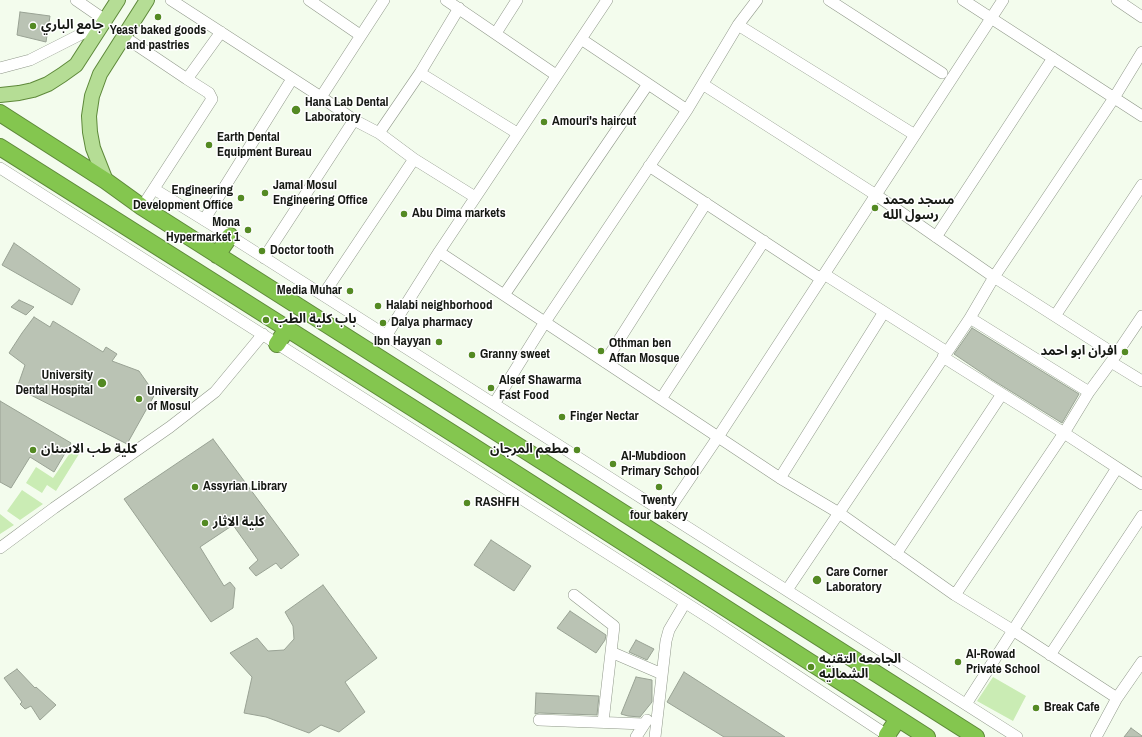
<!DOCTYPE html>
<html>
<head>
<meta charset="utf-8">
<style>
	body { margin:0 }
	canvas { display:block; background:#f3fced }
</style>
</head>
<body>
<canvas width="1142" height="737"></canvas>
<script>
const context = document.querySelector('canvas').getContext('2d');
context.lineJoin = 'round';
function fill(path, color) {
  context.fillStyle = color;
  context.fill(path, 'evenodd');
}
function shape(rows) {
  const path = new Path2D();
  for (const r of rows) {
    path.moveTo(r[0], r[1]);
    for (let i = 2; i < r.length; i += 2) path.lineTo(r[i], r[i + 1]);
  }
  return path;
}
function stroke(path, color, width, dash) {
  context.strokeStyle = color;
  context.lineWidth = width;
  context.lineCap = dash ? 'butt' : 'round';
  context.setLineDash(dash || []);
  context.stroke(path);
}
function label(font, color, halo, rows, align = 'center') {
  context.font = font + ' "Archivo Narrow","Noto Sans Arabic",sans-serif';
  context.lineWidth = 3;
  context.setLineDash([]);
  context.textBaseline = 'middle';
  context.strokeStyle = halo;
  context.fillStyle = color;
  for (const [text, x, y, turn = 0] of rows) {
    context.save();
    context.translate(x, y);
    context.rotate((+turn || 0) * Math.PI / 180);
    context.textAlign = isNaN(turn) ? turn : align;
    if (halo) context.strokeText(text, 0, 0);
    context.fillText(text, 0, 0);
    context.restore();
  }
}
const green = shape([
	[72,450,79,454,56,491,47,485,42,493,26,483,36,467,53,478],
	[22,490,43,504,20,520,7,511],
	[0,514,14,525,0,534],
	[993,677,1026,696,1013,721,977,701]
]);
const building = shape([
	[20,12,50,16,46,42,17,35,20,12],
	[14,243,80,289,72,305,2,265,14,243],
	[19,300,34,307,26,315,11,307,19,300],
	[34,317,50,327,53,321,103,352,106,347,117,354,112,361,139,371,155,394,127,444,17,388,25,365,9,353,22,333,34,317],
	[972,328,1079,394,1062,423,991,379,954,354,972,328],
	[0,401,71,443,54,472,30,457,11,488,0,482,0,401],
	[213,439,299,555,281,569,276,563,256,576,249,568,258,560,233,525,200,547,224,586,230,582,235,588,233,608,211,622,124,499,213,439],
	[491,540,531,566,514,591,474,565,491,540],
	[323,585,377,658,345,682,365,712,339,732,321,725,309,733,266,717,244,713,252,677,230,653,257,638,268,651,284,650,294,639,293,626,285,612,323,585],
	[570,611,606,635,605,640,596,653,557,628,570,611],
	[636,640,654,649,647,660,629,652,636,640],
	[17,669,35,688,36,687,56,705,40,720,31,706,25,709,20,704,22,702,4,678,17,669],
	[684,672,785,737,724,737,667,702,684,672],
	[636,677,652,680,652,702,640,717,628,716,621,714,636,677],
	[536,693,599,696,597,715,539,713,535,714,536,693],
	[1131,728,1142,736,1142,737,1124,737,1131,728]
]);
const minor = shape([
	[76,0,105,20],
	[171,0,321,97,354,120,379,133,414,159,475,197],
	[309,0,360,35],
	[446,0,556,75],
	[829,0,942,73],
	[963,0,1142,116],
	[1117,0,1142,17],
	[738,25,915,135],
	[496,33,517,0],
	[123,36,187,79],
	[581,39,687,110],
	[0,68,30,60,103,23],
	[420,73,517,133],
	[704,85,876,195,994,277,1116,355],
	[321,97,384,0],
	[379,133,420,73,459,8],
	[649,166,821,279],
	[0,168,711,619,890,737],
	[154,189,230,236,1017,737],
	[142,207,212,99,209,93,187,79,221,32],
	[204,220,292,79],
	[936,237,1053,58],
	[439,252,780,478,839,513,955,595,1014,631,1117,698],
	[264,258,354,120],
	[824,274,947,352],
	[323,295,414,159],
	[504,295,648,84],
	[1055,316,1142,185],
	[970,318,1089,392],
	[386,336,439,252,607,0],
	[943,357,1064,433,1142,484],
	[605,362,706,203],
	[1111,362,1142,381],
	[661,399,764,241],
	[494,404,545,322,687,110,738,25,757,0],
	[780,478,884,312],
	[666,514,718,437,1003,0],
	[0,548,54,508,170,427,215,392,263,334],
	[896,554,1002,394],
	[787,590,970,318,994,277,1114,98,1142,52],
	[574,595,614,626,603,722],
	[955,595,1064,433,1089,392,1111,362,1142,316],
	[611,652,662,674],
	[1050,655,1142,516],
	[966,704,1117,468],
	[539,720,644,724],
	[636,737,647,720],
	[655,737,666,641,669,630,685,603],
	[1096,737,1117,698,1142,662]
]);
const major = shape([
	[0,95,19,93,33,90,48,84,62,75,76,65,118,0],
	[106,181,93,148,90,132,89,116,92,96,100,74,147,0]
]);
const highway = shape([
	[0,113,106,181,142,207,976,737],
	[0,147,468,443,927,737],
	[217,255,230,236],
	[277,344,287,329],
	[887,735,898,719]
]);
const markers = [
	[158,17,4,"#548a23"],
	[33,26,4,"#548a23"],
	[296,110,5,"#548a23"],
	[544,122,4,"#548a23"],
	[209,145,4,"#548a23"],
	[265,193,4,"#548a23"],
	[241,198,4,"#548a23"],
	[875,208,4,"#548a23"],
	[404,214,4,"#548a23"],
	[248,230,4,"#548a23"],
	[262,251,4,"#548a23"],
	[350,291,4,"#548a23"],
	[378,306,4,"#548a23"],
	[266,320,4,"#548a23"],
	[383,323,4,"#548a23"],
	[439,342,4,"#548a23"],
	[601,351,4,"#548a23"],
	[1125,352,4,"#548a23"],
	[472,355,4,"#548a23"],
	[102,383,5,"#548a23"],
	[491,388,4,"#548a23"],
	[139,399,4,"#548a23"],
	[562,417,4,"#548a23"],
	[33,450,4,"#548a23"],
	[577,450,4,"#548a23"],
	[613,464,4,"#548a23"],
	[195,487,4,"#548a23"],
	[659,487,4,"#548a23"],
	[467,503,4,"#548a23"],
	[205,523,4,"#548a23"],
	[817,580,5,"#548a23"],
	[958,662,4,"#548a23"],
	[811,667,4,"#548a23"],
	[1036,708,4,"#548a23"]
];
const poiNames = [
	["جامع الباري",41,26],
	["Yeast baked goods",158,31,"center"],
	["and pastries",158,46,"center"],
	["Hana Lab Dental",305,103],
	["Laboratory",305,118],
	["Amouri's haircut",552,122],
	["Earth Dental",217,138],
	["Equipment Bureau",217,153],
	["Jamal Mosul",273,186],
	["Engineering Office",273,201],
	["Engineering",233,191,"right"],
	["Development Office",233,206,"right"],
	["مسجد محمد",883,201],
	["رسول الله",883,216],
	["Abu Dima markets",412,214],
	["Mona",240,223,"right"],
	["Hypermarket 1",240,238,"right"],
	["Doctor tooth",270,251],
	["Media Muhar",342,291,"right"],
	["Halabi neighborhood",386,306],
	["باب كلية الطب",274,320],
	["Dalya pharmacy",391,323],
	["Ibn Hayyan",431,342,"right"],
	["Othman ben",609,344],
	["Affan Mosque",609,359],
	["افران ابو احمد",1117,352,"right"],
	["Granny sweet",480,355],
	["University",93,376,"right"],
	["Dental Hospital",93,391,"right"],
	["Alsef Shawarma",499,381],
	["Fast Food",499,396],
	["University",147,392],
	["of Mosul",147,407],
	["Finger Nectar",570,417],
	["كلية طب الاسنان",41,450],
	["مطعم المرجان",569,450,"right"],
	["Al-Mubdioon",621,457],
	["Primary School",621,472],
	["Assyrian Library",203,487],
	["Twenty",659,501,"center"],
	["four bakery",659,516,"center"],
	["RASHFH",475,503],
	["كلية الاثار",213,523],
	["Care Corner",826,573],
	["Laboratory",826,588],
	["Al-Rowad",966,655],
	["Private School",966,670],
	["الجامعه التقنيه",819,660],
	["الشماليه",819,675],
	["Break Cafe",1044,708]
];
fill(green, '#caecb4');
fill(building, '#bac3b4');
stroke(building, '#99a294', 1);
stroke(minor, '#90988a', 12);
stroke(major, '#5e893a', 16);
stroke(highway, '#5e893a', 18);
stroke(minor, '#fff', 11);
stroke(major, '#b5dd95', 14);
stroke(highway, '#84c64f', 16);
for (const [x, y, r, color] of markers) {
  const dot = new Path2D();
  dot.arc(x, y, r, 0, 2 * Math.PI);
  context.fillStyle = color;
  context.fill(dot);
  stroke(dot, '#fff', 1.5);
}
label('bold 13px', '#161914', '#fff', poiNames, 'left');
</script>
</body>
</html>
